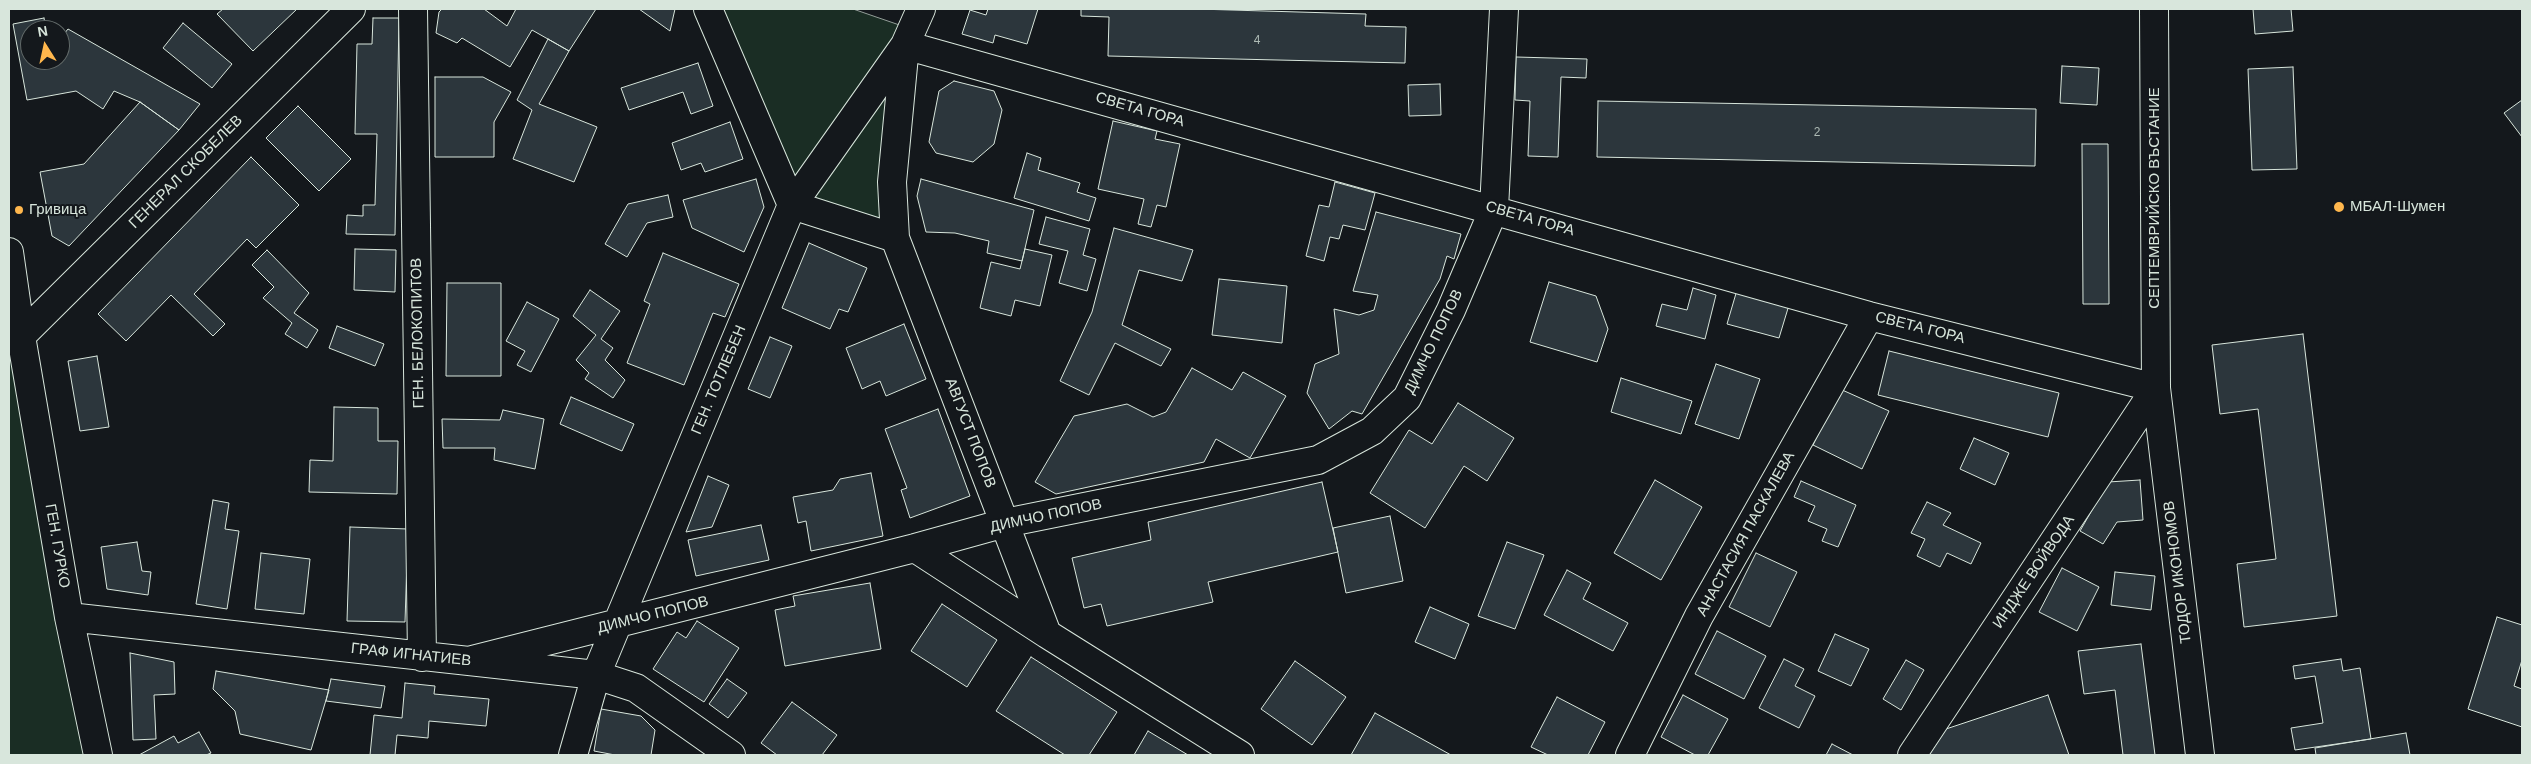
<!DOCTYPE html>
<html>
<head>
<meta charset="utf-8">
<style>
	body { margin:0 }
	#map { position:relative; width:2531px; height:764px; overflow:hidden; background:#14181c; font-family:Helvetica,sans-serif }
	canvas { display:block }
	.frame { position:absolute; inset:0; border:10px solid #d8e6dc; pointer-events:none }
	.north { position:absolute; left:20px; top:20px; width:50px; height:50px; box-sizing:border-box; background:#14181c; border:1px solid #626a69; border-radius:50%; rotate:350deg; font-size:14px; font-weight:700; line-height:20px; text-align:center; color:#d8e6dc }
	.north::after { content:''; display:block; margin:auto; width:18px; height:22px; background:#ffb74d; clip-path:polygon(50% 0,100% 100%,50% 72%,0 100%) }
</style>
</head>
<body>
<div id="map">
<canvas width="2531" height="764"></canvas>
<div class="frame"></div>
<div class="north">N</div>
</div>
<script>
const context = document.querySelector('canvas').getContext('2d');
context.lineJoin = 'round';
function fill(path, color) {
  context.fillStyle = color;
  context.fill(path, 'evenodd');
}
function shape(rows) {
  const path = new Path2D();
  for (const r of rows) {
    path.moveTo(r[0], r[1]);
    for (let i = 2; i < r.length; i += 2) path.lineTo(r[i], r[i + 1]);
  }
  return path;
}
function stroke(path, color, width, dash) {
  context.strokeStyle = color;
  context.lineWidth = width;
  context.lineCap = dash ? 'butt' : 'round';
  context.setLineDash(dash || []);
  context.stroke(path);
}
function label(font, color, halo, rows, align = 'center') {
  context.font = font + ' Helvetica,sans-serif';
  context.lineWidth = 4;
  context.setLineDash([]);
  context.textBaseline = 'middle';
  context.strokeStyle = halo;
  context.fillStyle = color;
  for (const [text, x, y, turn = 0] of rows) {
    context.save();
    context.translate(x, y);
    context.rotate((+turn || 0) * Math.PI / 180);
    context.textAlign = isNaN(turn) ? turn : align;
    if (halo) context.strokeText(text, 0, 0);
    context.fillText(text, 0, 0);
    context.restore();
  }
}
const green = shape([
	[708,9,853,9,911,29,895,238,792,205,708,9],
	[9,264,98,755,9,755,9,264]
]);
const building = shape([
	[223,9,297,9,253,51,217,14,223,9],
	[442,9,484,9,507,26,516,9,596,9,569,51,532,30,510,67,462,38,457,43,436,33,439,12,442,9],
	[639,9,675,9,670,31,639,9],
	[988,9,1038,9,1027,44,995,35,993,43,962,34,970,10,986,15,988,9],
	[1081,9,1197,9,1366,14,1365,26,1406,27,1405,63,1108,56,1109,17,1081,16,1081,9],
	[2253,9,2291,9,2293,31,2255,34,2253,9],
	[44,18,46,30,30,30,30,60,60,60,60,39,68,29,200,104,179,130,140,102,114,91,103,109,76,91,27,100,13,24,44,18],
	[373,18,399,18,395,235,346,234,347,215,363,216,363,205,375,205,377,134,355,134,357,44,372,44,373,18],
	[183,23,232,64,212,88,163,48,183,23],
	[548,39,569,51,539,104,597,127,574,182,513,159,532,110,517,100,548,39],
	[1516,57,1587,59,1586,78,1561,77,1558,157,1528,156,1530,101,1515,100,1516,57],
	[698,63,713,106,691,114,683,92,629,110,621,88,698,63],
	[2062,66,2099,68,2097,105,2060,103,2062,66],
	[2293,67,2297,169,2252,170,2248,69,2293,67],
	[435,77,483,77,511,92,494,122,494,157,435,157,435,77],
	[954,81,994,91,1002,110,994,144,973,162,936,153,929,142,939,91,954,81],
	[1440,84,1441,115,1409,116,1408,85,1440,84],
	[2522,100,2522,137,2504,113,2522,100],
	[1598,101,2036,109,2035,166,1597,157,1598,101],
	[140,102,179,130,69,246,52,236,40,172,84,164,140,102],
	[298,106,351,159,319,191,266,138,298,106],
	[1113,121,1157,131,1155,139,1180,144,1166,207,1157,205,1151,227,1138,224,1144,199,1098,189,1113,121],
	[730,122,743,159,705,172,701,163,681,170,672,143,730,122],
	[2082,144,2108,144,2109,304,2083,304,2082,144],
	[1027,153,1041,158,1038,170,1080,183,1077,192,1096,198,1089,221,1014,198,1027,153],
	[251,157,299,205,256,248,247,239,194,294,225,324,213,336,171,295,126,341,98,314,251,157],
	[756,179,764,207,744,252,692,228,683,200,756,179],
	[921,179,1034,210,1022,261,987,253,989,241,955,233,926,232,917,196,921,179],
	[1335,182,1375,193,1365,230,1343,225,1339,239,1330,237,1324,261,1306,256,1319,205,1329,207,1335,182],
	[668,195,673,217,647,223,627,257,605,244,628,204,668,195],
	[1376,212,1461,234,1454,259,1447,256,1440,279,1362,414,1352,411,1329,429,1307,393,1315,364,1339,354,1334,309,1359,315,1374,310,1378,295,1353,291,1376,212],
	[1046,217,1090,229,1083,255,1096,259,1087,291,1059,283,1068,251,1039,244,1046,217],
	[1114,228,1193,250,1182,281,1139,270,1122,325,1171,349,1161,366,1115,343,1089,395,1060,381,1092,312,1114,228],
	[809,243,867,268,848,312,839,309,830,329,782,308,809,243],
	[355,249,396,250,395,292,354,290,355,249],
	[1025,249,1052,255,1040,306,1015,300,1011,316,980,308,991,262,1020,269,1025,249],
	[267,250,309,293,294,313,318,330,307,348,285,334,292,323,263,298,274,287,252,265,267,250],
	[663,253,739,284,725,317,713,313,684,385,627,363,650,304,644,301,663,253],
	[1219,279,1287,286,1282,343,1212,335,1219,279],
	[1549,282,1596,296,1608,329,1597,362,1530,342,1549,282],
	[447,283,501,283,501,376,446,376,447,283],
	[1693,288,1716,295,1705,339,1656,326,1662,304,1687,310,1693,288],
	[590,290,620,311,601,339,613,348,605,360,625,380,613,398,585,379,589,373,576,360,596,335,573,316,590,290],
	[1737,290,1789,305,1779,338,1727,324,1737,290],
	[527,302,559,319,531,372,517,365,525,351,506,341,527,302],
	[904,324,926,379,886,396,880,381,862,389,846,348,904,324],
	[337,326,384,344,375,366,329,348,337,326],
	[2303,334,2337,616,2244,627,2237,564,2276,559,2258,409,2220,414,2212,345,2303,334],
	[770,337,792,346,770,398,748,389,770,337],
	[1889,351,2059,393,2048,437,1878,395,1889,351],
	[97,356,109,427,80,431,68,361,97,356],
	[1716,364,1760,379,1739,439,1695,424,1716,364],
	[1192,368,1232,390,1243,372,1286,396,1250,458,1216,439,1204,462,1056,494,1035,482,1074,416,1127,404,1153,417,1166,412,1192,368],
	[1621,378,1692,401,1681,434,1611,412,1621,378],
	[1840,389,1889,411,1862,469,1813,445,1840,389],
	[571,397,634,424,622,451,560,424,571,397],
	[1458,403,1514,438,1487,481,1464,466,1425,528,1370,493,1409,430,1432,444,1458,403],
	[334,407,378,408,378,441,398,441,397,494,309,492,310,460,333,461,334,407],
	[938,409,970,496,910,518,901,490,907,488,885,429,938,409],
	[503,410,544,419,535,469,494,460,495,448,443,448,442,419,500,420,503,410],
	[1974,438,2009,453,1995,485,1960,469,1974,438],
	[871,473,883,536,811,551,806,521,798,523,793,497,833,490,840,479,871,473],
	[708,476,729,485,712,527,686,532,708,476],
	[1655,480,1702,507,1661,580,1614,553,1655,480],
	[2140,480,2143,520,2117,522,2103,544,2080,531,2108,482,2140,480],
	[1801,481,1856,505,1838,547,1822,541,1827,529,1808,521,1815,506,1794,497,1801,481],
	[1322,482,1338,552,1208,582,1213,602,1107,626,1101,604,1084,608,1072,558,1151,540,1148,522,1322,482],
	[213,500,229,503,225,529,239,531,227,609,196,604,213,500],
	[1927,502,1951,513,1943,525,1981,543,1971,564,1947,553,1940,567,1917,556,1925,539,1911,533,1927,502],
	[1390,516,1403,581,1346,593,1333,528,1390,516],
	[761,525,769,560,696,576,688,540,761,525],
	[350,527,408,529,405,622,347,621,350,527],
	[137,542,142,571,151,572,148,595,107,589,101,547,137,542],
	[1507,542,1544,555,1515,629,1478,616,1507,542],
	[261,553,310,559,304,614,255,609,261,553],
	[1756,553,1797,572,1770,627,1729,607,1756,553],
	[2062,568,2099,587,2077,631,2039,612,2062,568],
	[1567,570,1591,583,1583,599,1628,623,1613,651,1544,615,1567,570],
	[2115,572,2155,576,2151,610,2111,605,2115,572],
	[870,583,881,649,785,666,775,610,795,606,793,596,870,583],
	[942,604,997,640,967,687,911,651,942,604],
	[1430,607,1469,624,1455,659,1415,642,1430,607],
	[2497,617,2522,625,2522,660,2514,686,2522,689,2522,727,2468,709,2497,617],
	[697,621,739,648,704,702,653,669,677,632,686,638,697,621],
	[1717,631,1766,656,1744,699,1695,674,1717,631],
	[1835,634,1869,649,1851,686,1818,671,1835,634],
	[2141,644,2155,755,2123,755,2115,690,2084,694,2078,651,2141,644],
	[130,653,174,662,175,694,154,695,156,739,133,740,130,653],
	[1031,657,1117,712,1089,755,1065,755,996,711,1031,657],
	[1784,659,1804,669,1795,686,1815,696,1799,728,1759,708,1784,659],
	[2341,659,2343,671,2360,668,2371,739,2295,750,2291,728,2323,723,2315,676,2295,679,2293,666,2341,659],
	[1906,660,1924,670,1901,710,1883,699,1906,660],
	[1295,661,1346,697,1312,745,1261,709,1295,661],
	[216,671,329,690,311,750,240,734,235,711,213,689,216,671],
	[331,679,385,686,381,708,326,701,331,679],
	[727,679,747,693,728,718,709,704,727,679],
	[405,683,435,686,434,694,489,699,486,726,429,721,428,738,397,735,395,755,370,755,374,715,402,718,405,683],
	[1683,695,1728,719,1708,755,1695,755,1661,737,1683,695],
	[2048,695,2069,755,1929,755,1946,729,2048,695],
	[1557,697,1605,722,1588,755,1548,755,1531,747,1557,697],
	[792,702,837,735,822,755,777,755,761,743,792,702],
	[601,709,641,716,655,730,651,755,615,755,594,751,601,709],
	[1375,713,1451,755,1351,755,1375,713],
	[1148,731,1188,755,1134,755,1148,731],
	[199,732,211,753,206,755,139,755,174,736,178,743,199,732],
	[2406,733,2410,755,2316,755,2315,748,2406,733],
	[1832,744,1853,755,1826,755,1832,744]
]);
const minor = shape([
	[413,9,422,657],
	[921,9,905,45,892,182,895,238,1047,634,1240,755],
	[2154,9,2156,388,2200,755],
	[895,238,792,205,905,45,1869,316,2156,388],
	[9,252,21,336,69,617,98,755],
	[21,336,351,9],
	[915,548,1047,634],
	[69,617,596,675,636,688,731,755],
	[468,661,915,548,1005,523,1318,460,1372,431,1407,398,1451,310,1494,209,1504,9],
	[573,755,596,675,792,205,708,9],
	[1630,755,1699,616,1869,316],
	[1912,755,2156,388]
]);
const markers = [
	[2339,207,6,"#ffb74d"],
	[19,210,5,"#ffb74d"]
];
const numberNames = [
	["4",1257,41],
	["2",1817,133]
];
const streetNames = [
	["СВЕТА ГОРА",1140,110,16],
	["ГЕНЕРАЛ СКОБЕЛЕВ",186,172,-45],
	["СЕПТЕМВРИЙСКО ВЪСТАНИЕ",2155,198,-90],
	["СВЕТА ГОРА",1530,219,16],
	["СВЕТА ГОРА",1920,328,14],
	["ГЕН. БЕЛОКОПИТОВ",418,333,-91],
	["ДИМЧО ПОПОВ",1434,342,-64],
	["ГЕН. ТОТЛЕБЕН",719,380,-67],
	["АВГУСТ ПОПОВ",970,433,69],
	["ДИМЧО ПОПОВ",1046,516,-12],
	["АНАСТАСИЯ ПАСКАЛЕВА",1746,534,-61],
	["ГЕН. ГУРКО",57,546,80],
	["ИНДЖЕ ВОЙВОДА",2034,572,-56],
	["ТОДОР ИКОНОМОВ",2178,572,-97],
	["ДИМЧО ПОПОВ",653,615,-14],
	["ГРАФ ИГНАТИЕВ",411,655,6]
];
const poiNames = [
	["МБАЛ-Шумен",2350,207],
	["Гривица",29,210]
];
fill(green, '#1a2d24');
stroke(green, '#939e99', 1);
fill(building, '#2c363c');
stroke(building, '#d8e6dc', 1);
stroke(minor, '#d8e6dc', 30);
stroke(minor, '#14181c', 28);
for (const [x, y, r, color] of markers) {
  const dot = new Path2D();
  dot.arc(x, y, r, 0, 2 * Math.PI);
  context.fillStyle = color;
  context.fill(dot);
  stroke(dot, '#14181c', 2);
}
label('12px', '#adbab4', null, numberNames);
label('15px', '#d8e6dc', '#14181c', streetNames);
label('15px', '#d8e6dc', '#14181c', poiNames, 'left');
</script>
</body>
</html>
